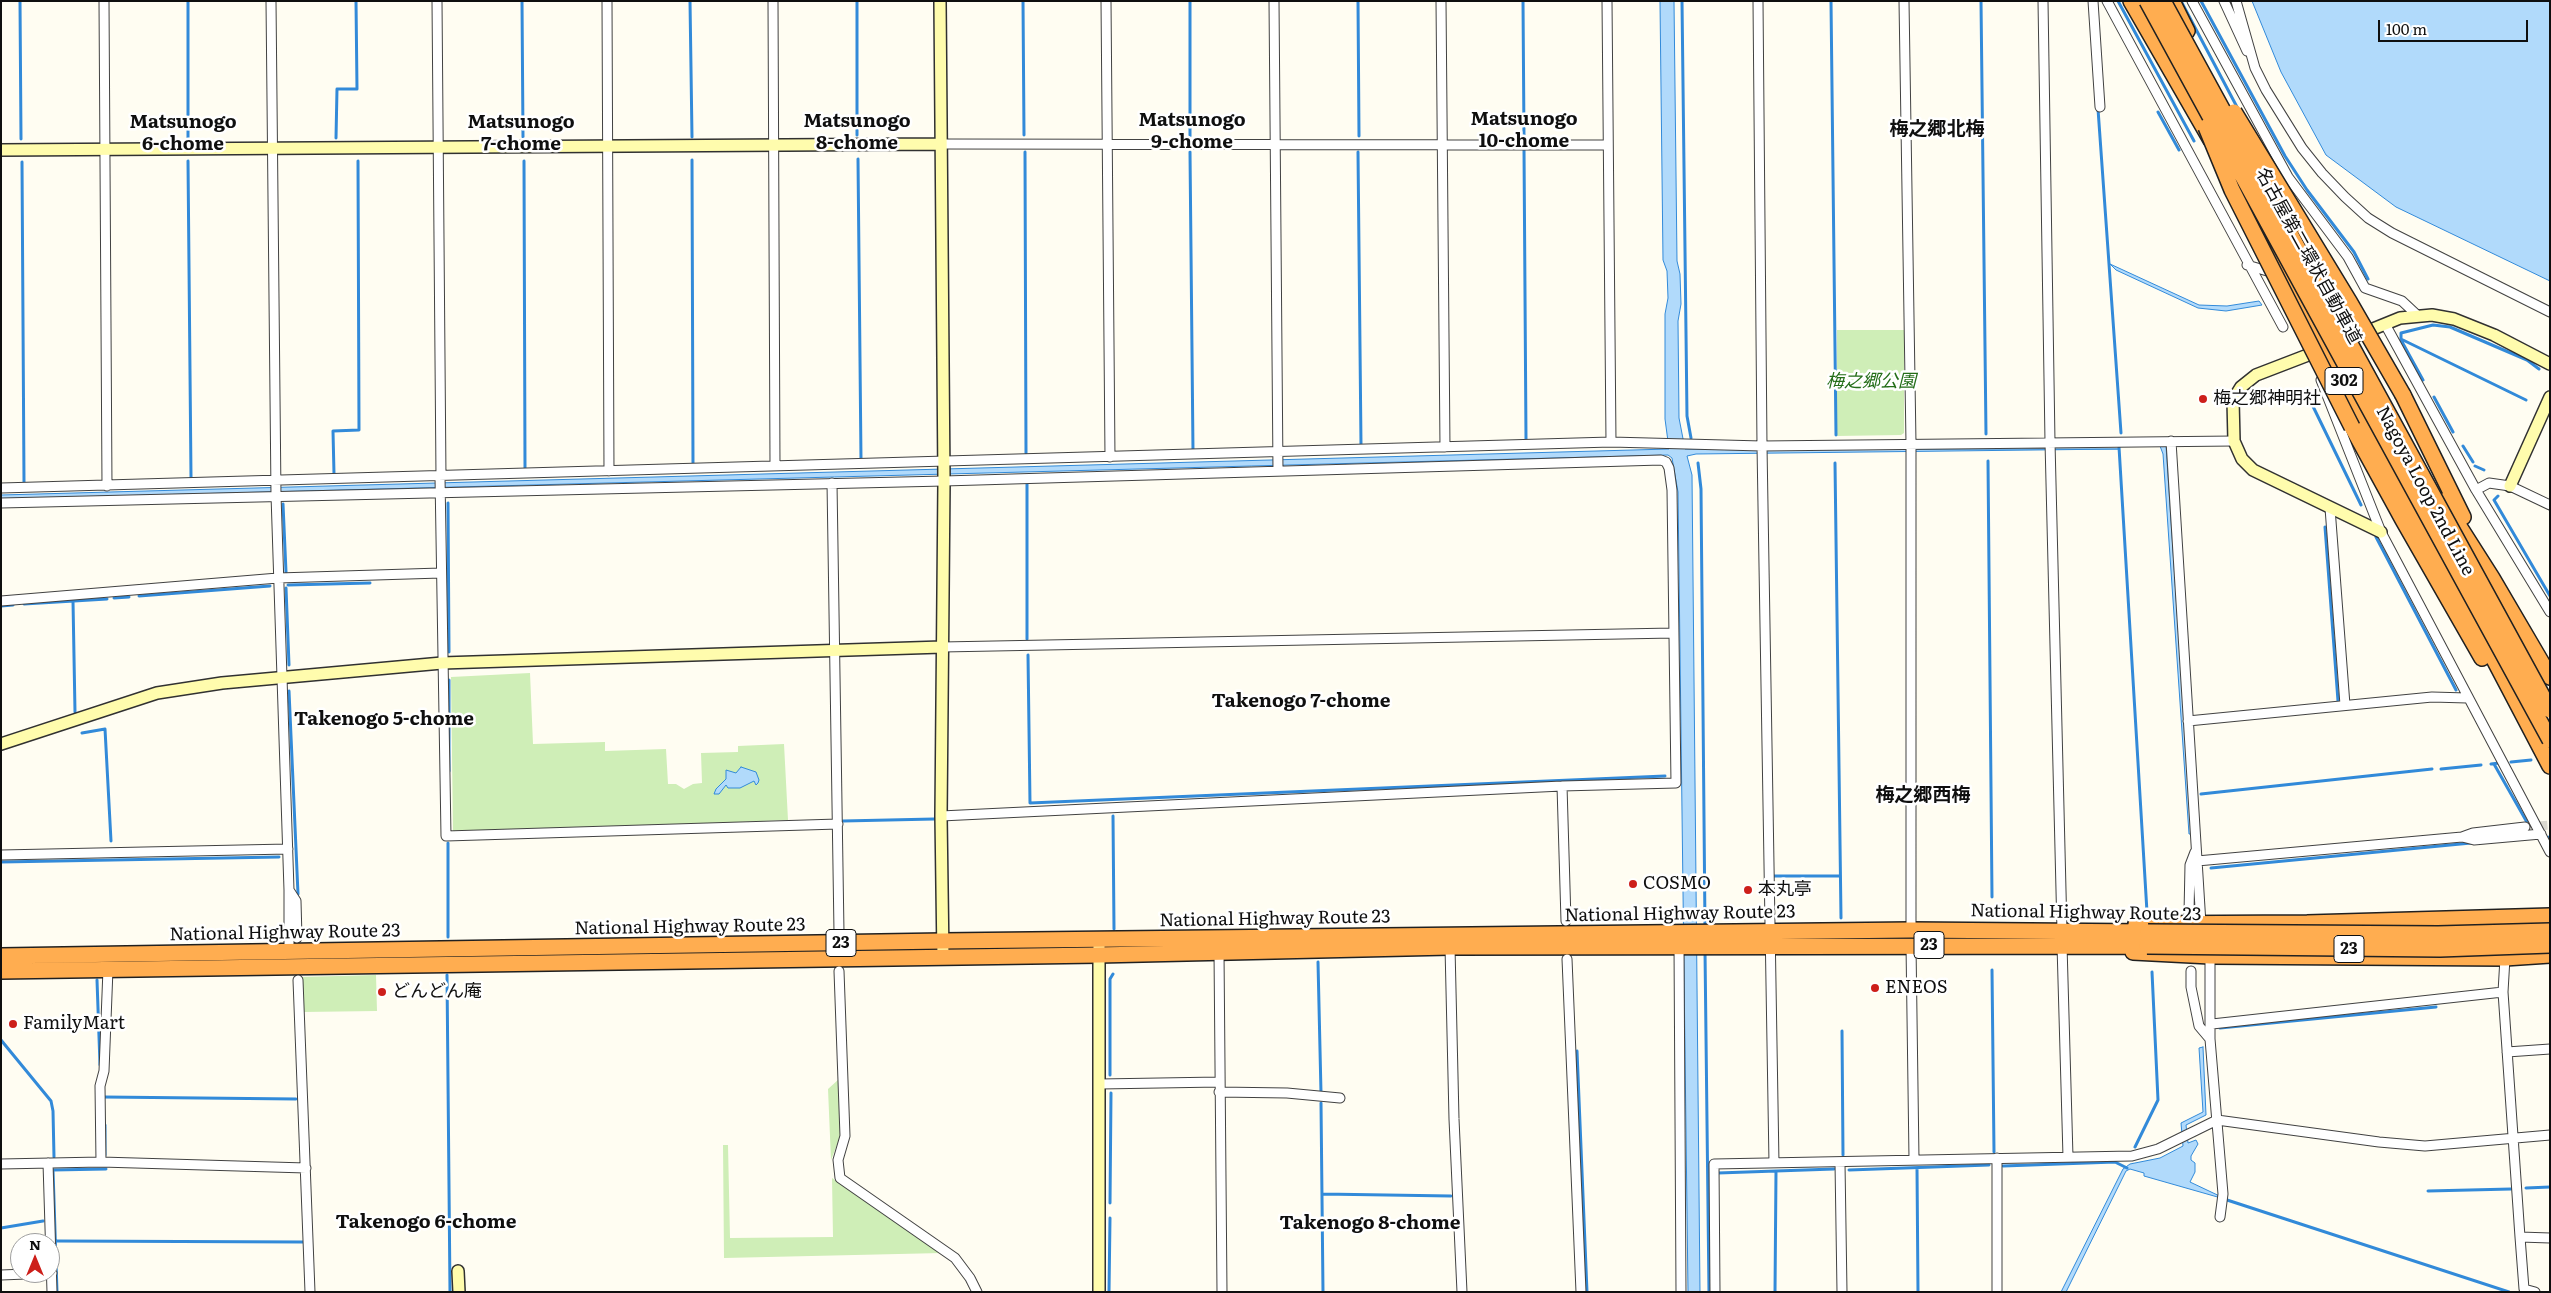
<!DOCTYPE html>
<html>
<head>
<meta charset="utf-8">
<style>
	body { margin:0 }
	#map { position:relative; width:2551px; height:1293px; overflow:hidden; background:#fffdf2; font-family:Literata,serif }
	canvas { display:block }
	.frame { position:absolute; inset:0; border:2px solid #0f0f0f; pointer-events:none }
	.north { position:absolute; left:10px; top:1233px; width:50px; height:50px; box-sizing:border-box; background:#fff; border:1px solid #9f9f9f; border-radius:50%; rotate:0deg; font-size:14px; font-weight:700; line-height:20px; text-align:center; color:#0f0f0f }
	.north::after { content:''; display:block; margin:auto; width:18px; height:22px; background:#cd1f1a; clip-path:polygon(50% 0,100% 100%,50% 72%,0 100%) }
	.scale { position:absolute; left:2378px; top:20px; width:150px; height:22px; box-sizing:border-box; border:2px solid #0f0f0f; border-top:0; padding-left:6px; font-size:15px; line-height:18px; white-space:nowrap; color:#0f0f0f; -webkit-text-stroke:4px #fff; paint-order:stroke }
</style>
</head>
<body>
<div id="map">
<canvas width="2551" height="1293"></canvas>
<div class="frame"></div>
<div class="north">N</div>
<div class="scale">100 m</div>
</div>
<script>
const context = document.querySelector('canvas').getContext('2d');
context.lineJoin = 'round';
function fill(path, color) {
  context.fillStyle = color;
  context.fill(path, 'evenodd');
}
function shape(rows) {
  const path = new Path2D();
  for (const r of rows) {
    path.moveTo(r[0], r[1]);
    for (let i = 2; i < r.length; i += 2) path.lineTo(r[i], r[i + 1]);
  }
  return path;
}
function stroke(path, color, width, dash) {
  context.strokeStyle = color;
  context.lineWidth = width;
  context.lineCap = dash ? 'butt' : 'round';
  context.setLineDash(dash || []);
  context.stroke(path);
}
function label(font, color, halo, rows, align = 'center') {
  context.font = font + ' Literata,"Noto Sans JP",serif';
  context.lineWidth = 5;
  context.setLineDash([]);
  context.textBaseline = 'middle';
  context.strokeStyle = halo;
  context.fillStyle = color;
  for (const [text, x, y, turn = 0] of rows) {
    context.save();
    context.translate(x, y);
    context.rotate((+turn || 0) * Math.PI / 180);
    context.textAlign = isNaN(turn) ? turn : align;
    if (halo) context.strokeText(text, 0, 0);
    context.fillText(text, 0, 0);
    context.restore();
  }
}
const green = shape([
	[1837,330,1904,330,1904,433,1901,435,1837,436],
	[530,673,533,744,605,742,605,751,666,749,668,784,676,784,684,789,693,784,702,783,701,753,738,752,738,746,784,744,788,820,453,833,451,677],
	[376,975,377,1011,303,1012,300,977],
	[839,1079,840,1137,831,1160,828,1089],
	[723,1145,728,1145,730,1238,833,1237,832,1178,942,1253,724,1258]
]);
const water = shape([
	[1660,1,1674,1,1677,261,1680,274,1681,304,1678,321,1679,418,1685,449,2119,449,1696,454,1687,456,1692,475,1700,1292,1688,1292,1678,492,1672,458,1668,455,1,499,1,495,1669,449,1665,419,1665,314,1668,298,1667,271,1663,260,1660,1],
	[2252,1,2550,1,2550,281,2396,207,2326,155,2281,72,2252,1],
	[2110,264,2199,305,2227,306,2259,301,2262,305,2226,311,2198,308,2116,270,2110,264],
	[2160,446,2166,446,2192,834,2189,834,2163,454,2160,446],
	[741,767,756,772,759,780,758,783,756,785,754,781,740,788,728,788,726,785,719,794,714,794,716,789,726,779,726,770,736,773,741,767],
	[2203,1047,2206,1115,2186,1125,2188,1143,2196,1140,2198,1144,2191,1156,2191,1160,2195,1163,2195,1172,2190,1182,2228,1200,2144,1176,2144,1173,2130,1169,2126,1171,2066,1292,2061,1292,2123,1169,2130,1164,2160,1158,2183,1146,2181,1123,2203,1112,2199,1048,2203,1047]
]);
const stream = shape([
	[20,1,21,139],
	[188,1,188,139],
	[522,1,523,137],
	[690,1,692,137],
	[857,1,857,135],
	[1023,1,1024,135],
	[1190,1,1190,136],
	[1358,1,1359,136],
	[1523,1,1524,138],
	[1682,1,1687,416,1691,438],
	[1831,1,1836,435],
	[1981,1,1986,434],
	[2118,1,2194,141],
	[2181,1,2237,107],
	[2201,1,2285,156,2307,190,2354,252,2368,279],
	[2098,109,2121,433],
	[2158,112,2179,150],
	[336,138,337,89,357,89,356,1],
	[1524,149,1526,439],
	[1025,152,1026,453],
	[1190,152,1193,451],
	[1358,152,1361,445],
	[858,159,861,460],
	[692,160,693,464],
	[188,161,191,477],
	[524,161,525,468],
	[22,162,24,482],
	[2400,341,2403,340,2526,400],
	[2423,380,2401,340,2401,333,2433,325,2450,327,2527,360,2539,369],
	[2306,392,2361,505],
	[2434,397,2453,432],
	[2463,446,2473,462],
	[2119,447,2147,912],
	[1988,461,1992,897],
	[1698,463,1701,489,1705,928],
	[1835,463,1841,918],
	[2475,466,2484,470],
	[334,474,333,431,359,430,358,161],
	[1027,484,1027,639],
	[2498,496,2494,500,2550,596],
	[448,503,449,652],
	[283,504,286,572],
	[2325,527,2338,701],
	[2376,537,2456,690],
	[288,585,370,583],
	[286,588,289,665],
	[139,596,270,586],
	[114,598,129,597],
	[73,601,75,712],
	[24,604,107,599],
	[1,606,13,605],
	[1028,655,1030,803,1665,776],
	[449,680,449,771],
	[289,691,298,894],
	[82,733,105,729,111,841],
	[2511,762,2531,760],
	[2491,764,2499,763],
	[2494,764,2528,824],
	[2441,769,2481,765],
	[2201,794,2432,769],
	[1113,816,1114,929],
	[843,821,934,819],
	[2549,837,2550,837],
	[448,843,448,937],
	[1,862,279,857],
	[2211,868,2471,843],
	[1774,876,1840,876],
	[1705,951,1709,1292],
	[1318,962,1321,1093],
	[1992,970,1994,1152],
	[447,975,450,1292],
	[97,980,100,1065],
	[2220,1028,2436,1007],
	[1842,1031,1843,1155],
	[1,1040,51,1101,53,1111,54,1157],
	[1577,1051,1587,1292],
	[1110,1075,1110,979,1113,974],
	[104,1097,296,1099],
	[1321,1103,1323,1292],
	[105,1125,105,1155],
	[2135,1147,2158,1100,2152,972],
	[2003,1166,2115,1162,2127,1168],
	[1917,1168,1918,1292],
	[1849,1170,1989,1165],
	[1718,1173,1834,1169],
	[2526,1188,2550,1187],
	[2428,1191,2511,1189],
	[1322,1194,1451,1196],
	[2224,1199,2509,1292],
	[1110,1203,1111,1093],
	[1,1228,43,1221],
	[57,1241,303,1242],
	[57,1292,53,1170,106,1169],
	[1109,1292,1110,1218],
	[1775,1292,1776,1171]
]);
const streetTunnel = shape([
	[2525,827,2550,825]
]);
const street = shape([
	[104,1,107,486],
	[271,1,276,495,289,890,296,901,297,938],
	[437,1,441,477],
	[607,1,609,471],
	[773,1,775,465],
	[1106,1,1110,457],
	[1274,1,1278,471],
	[1441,1,1445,447],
	[1607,1,1611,442],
	[1758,1,1762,446,1774,1163],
	[1904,1,1911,443,1911,930],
	[2043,1,2050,442,2062,931],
	[2093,1,2100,107],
	[2107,1,2283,327],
	[2192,1,2288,177,2348,257,2365,288,2402,301,2417,315],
	[2224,1,2247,51],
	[2236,1,2255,68,2266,90,2302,148,2322,173,2345,197,2368,218,2392,233,2550,312],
	[941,144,1608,145],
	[2247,265,2274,273],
	[2385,324,2476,490,2550,612],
	[2321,380,2381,532,2550,852],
	[2171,441,2201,924],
	[440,477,446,836,838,824],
	[832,483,839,932],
	[1,488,1611,442,1762,446,2234,441],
	[2476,490,2489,483,2510,486,2550,505],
	[1,503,944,481,1661,460,1666,462,1669,468,1672,490,1676,783,1562,786,941,816],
	[2330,508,2345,705],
	[1,601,278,578,441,573],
	[942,647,1673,633],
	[2188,721,2432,697,2467,698],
	[1562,786,1566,921],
	[2462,837,2473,833,2525,827],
	[1,855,288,849],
	[2197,861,2462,837,2474,840,2541,834],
	[289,890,289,952],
	[2189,913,2190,865,2195,852],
	[1679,945,1681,1292],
	[1911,945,1914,1159],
	[2062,945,2068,1157],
	[1450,947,1454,1119,1462,1292],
	[1219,952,1222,1292],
	[2210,956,2210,1039,2223,1194,2220,1217],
	[2505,958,2503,992,2520,1237,2550,1238],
	[1567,959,1581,1292],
	[839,971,845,1136,838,1160,840,1178,955,1258,970,1278,977,1292],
	[2191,971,2191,987,2199,1026,2210,1039],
	[298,980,310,1292],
	[2212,1024,2503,992],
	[2507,1052,2550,1049],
	[1100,1084,1219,1082],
	[1219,1092,1287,1093,1340,1098],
	[1997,1158,1997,1292],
	[101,1162,100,1086,104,1071,108,969],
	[48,1163,52,1292],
	[1840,1163,1842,1292],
	[1,1164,101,1162,306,1168],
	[2520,1237,2524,1289,2535,1292],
	[1,1275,52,1273],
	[1715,1292,1714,1164,2132,1156,2158,1149,2217,1120,2379,1142,2425,1146,2550,1135]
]);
const secondary = shape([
	[940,1,944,481,941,816,943,958],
	[1,150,941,144],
	[2341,342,2400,318,2432,315,2454,319,2494,335,2550,364],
	[2321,350,2256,375,2241,387,2233,400,2234,441,2242,459,2253,470,2381,532],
	[2510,486,2550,397],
	[1,744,157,693,222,683,442,663,942,647],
	[1099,940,1099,1292],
	[458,1271,459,1292]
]);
const highway = shape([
	[2131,1,2211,140],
	[2172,1,2187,31],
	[2236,184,2466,606,2550,766],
	[2403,395,2463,517],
	[2352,427,2403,520,2482,658],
	[2443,501,2492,578,2550,677],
	[2136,924,2307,923,2550,916],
	[2133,952,2210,956,2505,958,2550,955],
	[1,956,943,941,1911,930,2148,932],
	[1,971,1099,955,1450,947,2147,946]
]);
const highwayBridge = shape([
	[2147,1,2550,740],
	[2163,1,2550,710],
	[2234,112,2350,303,2403,395],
	[2206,127,2232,190,2352,427],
	[2148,932,2438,934,2550,931],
	[2147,946,2440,949,2550,945]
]);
const markers = [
	[2203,399,5,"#cd1f1a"],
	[1633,884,5,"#cd1f1a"],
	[1748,890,5,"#cd1f1a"],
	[1875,988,5,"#cd1f1a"],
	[382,992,5,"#cd1f1a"],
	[13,1024,5,"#cd1f1a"]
];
const shields = [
	[2344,381,38],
	[841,943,30],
	[1929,945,30],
	[2349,949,30]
];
const shieldNames = [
	["302",2344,381],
	["23",841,943],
	["23",1929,945],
	["23",2349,949]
];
const streetNames = [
	["名古屋第二環状自動車道",2308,256,61],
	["Nagoya Loop 2nd Line",2425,491,62],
	["National Highway Route 23",2086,913,1],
	["National Highway Route 23",1680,914,-1],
	["National Highway Route 23",1275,919,-1],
	["National Highway Route 23",690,927,-1],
	["National Highway Route 23",285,933,-1]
];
const parkNames = [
	["梅之郷公園",1871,382]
];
const poiNames = [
	["梅之郷神明社",2213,399],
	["COSMO",1643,884],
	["本丸亭",1758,890],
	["ENEOS",1885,988],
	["どんどん庵",392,992],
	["FamilyMart",23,1024]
];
const neighbourhoodNames = [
	["Matsunogo",1524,119],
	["10-chome",1524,141],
	["Matsunogo",1192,120],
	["9-chome",1192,142],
	["Matsunogo",857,121],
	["8-chome",857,143],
	["Matsunogo",183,122],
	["6-chome",183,144],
	["Matsunogo",521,122],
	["7-chome",521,144],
	["梅之郷北梅",1937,129],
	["Takenogo 7-chome",1301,701],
	["Takenogo 5-chome",384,719],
	["梅之郷西梅",1923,795],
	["Takenogo 6-chome",426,1222],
	["Takenogo 8-chome",1370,1223]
];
fill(green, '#cfeeb7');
fill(water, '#b1dafb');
stroke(water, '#328ad9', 1);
stroke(stream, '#328ad9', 3);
stroke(streetTunnel, '#dbd9d0', 9, [9, 4.5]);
stroke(street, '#424242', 11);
stroke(secondary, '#313131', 14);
stroke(highway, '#202020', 18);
stroke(street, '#fff', 9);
stroke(secondary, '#fffcad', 11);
stroke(highway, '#ffad50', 15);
stroke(highwayBridge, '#202020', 18, []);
stroke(highwayBridge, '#ffad50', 15);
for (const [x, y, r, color] of markers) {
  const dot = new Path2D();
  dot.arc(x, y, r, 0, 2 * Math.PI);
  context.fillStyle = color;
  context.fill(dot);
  stroke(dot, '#fff', 2);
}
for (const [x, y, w] of shields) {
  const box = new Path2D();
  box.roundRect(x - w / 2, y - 13.5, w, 27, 4);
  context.fillStyle = '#fff';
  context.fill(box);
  stroke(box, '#0f0f0f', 1);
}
label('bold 16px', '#0f0f0f', null, shieldNames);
label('18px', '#0f0f0f', '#fff', streetNames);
label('italic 18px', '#246e19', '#fff', parkNames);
label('18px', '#0f0f0f', '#fff', poiNames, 'left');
label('bold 19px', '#0f0f0f', '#fff', neighbourhoodNames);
</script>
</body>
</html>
